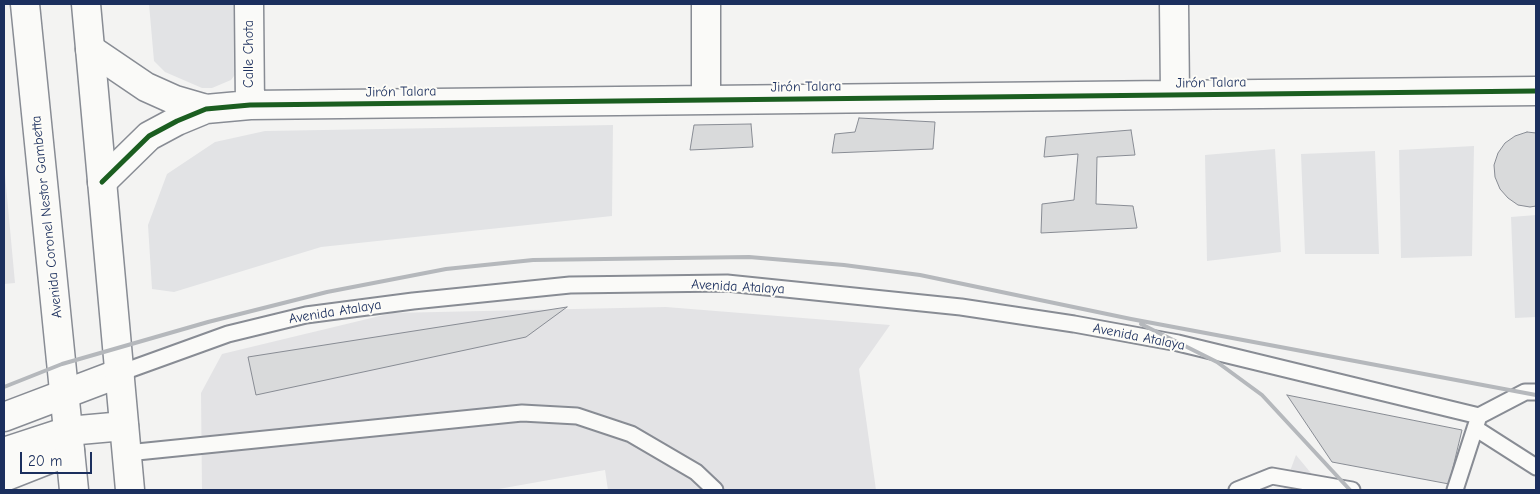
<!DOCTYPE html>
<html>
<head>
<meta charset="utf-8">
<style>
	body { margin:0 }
	#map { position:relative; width:1540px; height:494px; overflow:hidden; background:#f3f3f2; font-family:"Comic Neue",sans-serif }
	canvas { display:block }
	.frame { position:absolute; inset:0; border:5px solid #1b2f5e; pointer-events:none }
	.scale { position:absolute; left:20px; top:452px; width:72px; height:22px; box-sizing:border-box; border:2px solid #1b2f5e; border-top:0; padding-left:6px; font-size:15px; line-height:18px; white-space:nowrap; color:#1b2f5e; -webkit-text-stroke:4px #fdfcf7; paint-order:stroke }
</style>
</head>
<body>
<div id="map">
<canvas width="1540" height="494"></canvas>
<div class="frame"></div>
<div class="scale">20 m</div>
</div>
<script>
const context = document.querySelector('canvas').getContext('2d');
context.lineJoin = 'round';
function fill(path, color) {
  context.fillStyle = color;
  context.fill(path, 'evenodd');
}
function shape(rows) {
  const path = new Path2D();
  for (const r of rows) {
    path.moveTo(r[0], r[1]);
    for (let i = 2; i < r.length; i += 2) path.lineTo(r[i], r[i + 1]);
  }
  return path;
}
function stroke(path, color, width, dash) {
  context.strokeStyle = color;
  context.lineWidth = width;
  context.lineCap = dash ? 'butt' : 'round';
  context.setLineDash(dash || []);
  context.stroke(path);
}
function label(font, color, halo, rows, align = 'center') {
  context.font = font + ' "Comic Neue",sans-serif';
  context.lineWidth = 4;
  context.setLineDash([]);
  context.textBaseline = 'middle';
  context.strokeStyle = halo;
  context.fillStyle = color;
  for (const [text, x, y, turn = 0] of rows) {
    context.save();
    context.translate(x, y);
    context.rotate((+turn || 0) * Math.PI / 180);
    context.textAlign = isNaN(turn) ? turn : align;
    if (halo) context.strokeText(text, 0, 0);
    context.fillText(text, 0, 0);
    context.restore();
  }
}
const built = shape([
	[4,164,15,283,4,284],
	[666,307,890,325,859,369,876,490,608,490,605,470,493,490,202,490,201,393,222,354,392,313],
	[1296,455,1325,490,1283,490]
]);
const green = shape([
	[149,4,239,4,240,68,231,80,212,88,202,88,165,72,154,61],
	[613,125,612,216,321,247,174,292,152,289,148,225,167,174,215,142,265,131],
	[1474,146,1472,256,1401,258,1399,150],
	[1275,149,1281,252,1207,261,1205,155],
	[1375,151,1379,254,1305,254,1301,154],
	[1536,215,1536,317,1515,318,1511,217]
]);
const building = shape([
	[859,118,935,122,933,149,832,153,835,134,855,132,859,118],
	[751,124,753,147,690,150,694,125,751,124],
	[1131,130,1135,155,1097,157,1096,204,1133,206,1137,228,1041,233,1042,204,1074,200,1078,154,1044,157,1046,137,1131,130],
	[1527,132,1536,133,1536,206,1530,207,1518,205,1508,198,1500,189,1495,177,1494,165,1498,153,1505,143,1515,136,1527,132],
	[567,307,526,337,256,395,248,357,567,307],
	[1287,395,1462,430,1449,484,1332,462,1287,395]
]);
const service = shape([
	[120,373,228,334,306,315,413,301,570,285,727,283,961,307,1074,324,1178,343,1479,416],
	[1475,428,1536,467],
	[127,453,522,413,577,416,631,434,696,472,715,490],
	[1237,490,1272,476,1352,490],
	[1455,490,1479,416,1525,392,1536,392]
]);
const minor = shape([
	[249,4,250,105],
	[706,4,706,100],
	[1174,4,1175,95],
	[90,49,146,87,175,100,206,109],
	[102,182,149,136,177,121,206,109,250,105,1536,91],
	[4,417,120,373],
	[4,477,70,451]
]);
const secondary = shape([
	[4,452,68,431,124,426]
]);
const primary = shape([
	[25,4,74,490],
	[86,4,130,490]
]);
const rail = shape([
	[1141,324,1217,362,1262,395,1350,490],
	[4,387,62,364,208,322,327,292,446,269,533,260,749,257,844,265,920,275,1131,319,1536,395]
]);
const cycleway = shape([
	[102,182,149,136,177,121,206,109,250,105,1536,91]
]);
const streetNames = [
	["Calle Chota",249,54,-90],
	["Jirón Talara",1211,83,-1],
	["Jirón Talara",806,87,-1],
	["Jirón Talara",401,92,-1],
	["Avenida Coronel Nestor Gambetta",47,217,-96],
	["Avenida Atalaya",738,287,3],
	["Avenida Atalaya",335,312,-9],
	["Avenida Atalaya",1139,337,11]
];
fill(built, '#e3e3e5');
fill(green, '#e2e3e5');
fill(building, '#d9dadb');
stroke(building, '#888c94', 1);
stroke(service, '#888c94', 19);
stroke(minor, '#888c94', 31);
stroke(secondary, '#888c94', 31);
stroke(primary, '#888c94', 31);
stroke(service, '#fafaf8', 15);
stroke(minor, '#fafaf8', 28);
stroke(secondary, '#fafaf8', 28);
stroke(primary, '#fafaf8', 28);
stroke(rail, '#b5b8bc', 4);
stroke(cycleway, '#1b5e20', 5);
label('14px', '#1b2f5e', '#fdfcf7', streetNames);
</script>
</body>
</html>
